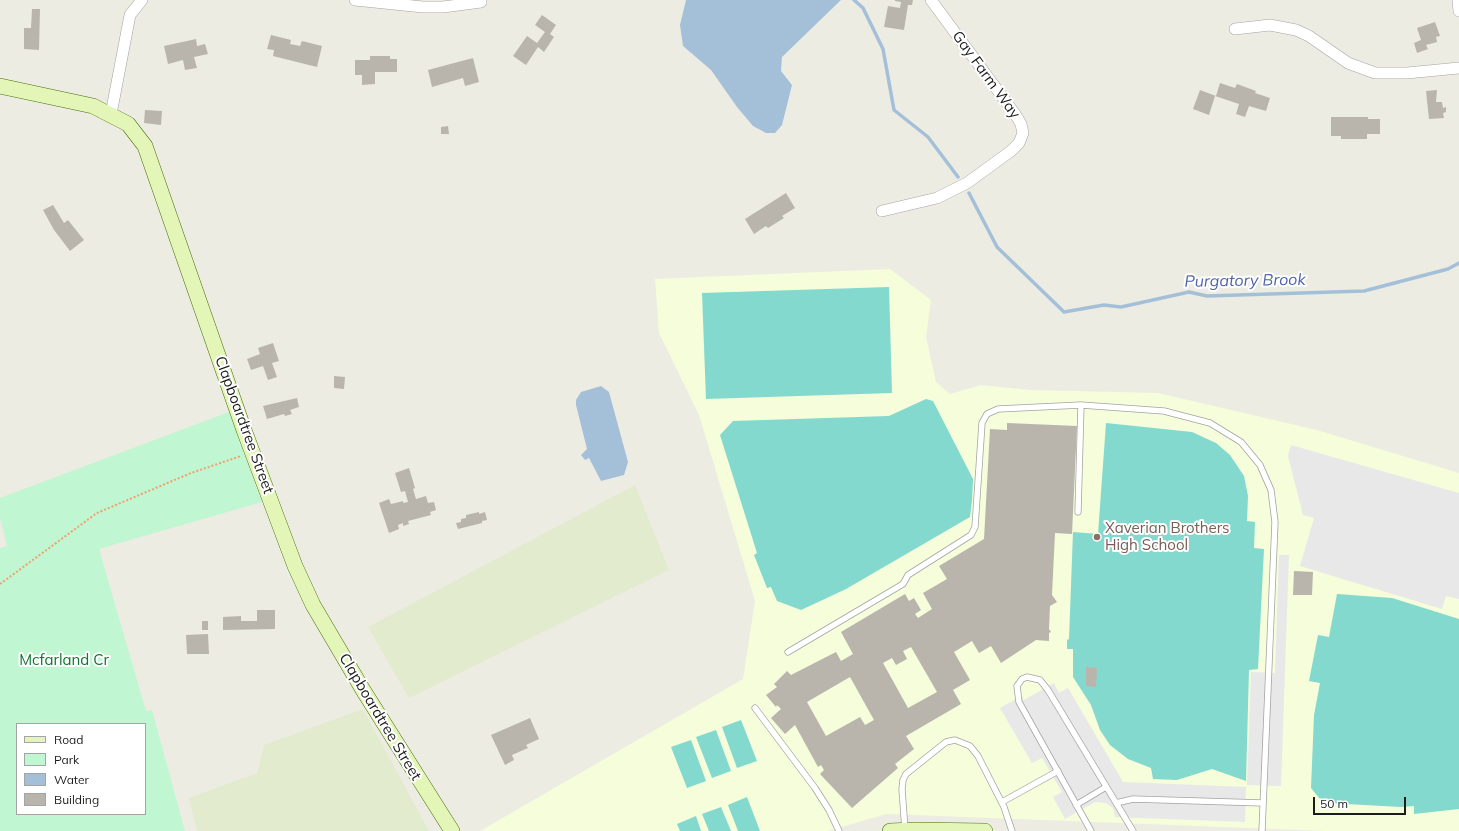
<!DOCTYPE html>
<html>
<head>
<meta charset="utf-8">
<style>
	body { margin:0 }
	#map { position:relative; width:1459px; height:831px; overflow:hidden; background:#edece2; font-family:Mulish,sans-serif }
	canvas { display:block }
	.legend { position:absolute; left:16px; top:723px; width:130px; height:92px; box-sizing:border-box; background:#fff; border:1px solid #a4a4a4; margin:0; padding:5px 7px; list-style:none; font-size:12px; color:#1c1c1c }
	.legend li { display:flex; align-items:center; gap:8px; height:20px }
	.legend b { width:20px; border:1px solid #a4a4a4 }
	.scale { position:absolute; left:1313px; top:797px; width:93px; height:18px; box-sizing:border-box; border:2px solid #1c1c1c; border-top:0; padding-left:5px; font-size:12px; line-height:14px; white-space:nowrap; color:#1c1c1c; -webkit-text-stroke:3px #fff; paint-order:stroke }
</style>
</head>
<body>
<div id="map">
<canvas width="1459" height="831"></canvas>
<ul class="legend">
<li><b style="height:5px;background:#e3f6b8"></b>Road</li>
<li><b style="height:11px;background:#c0f6d2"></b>Park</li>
<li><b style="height:11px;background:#a4c0d9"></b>Water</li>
<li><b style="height:11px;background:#b9b5ac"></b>Building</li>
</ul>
<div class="scale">50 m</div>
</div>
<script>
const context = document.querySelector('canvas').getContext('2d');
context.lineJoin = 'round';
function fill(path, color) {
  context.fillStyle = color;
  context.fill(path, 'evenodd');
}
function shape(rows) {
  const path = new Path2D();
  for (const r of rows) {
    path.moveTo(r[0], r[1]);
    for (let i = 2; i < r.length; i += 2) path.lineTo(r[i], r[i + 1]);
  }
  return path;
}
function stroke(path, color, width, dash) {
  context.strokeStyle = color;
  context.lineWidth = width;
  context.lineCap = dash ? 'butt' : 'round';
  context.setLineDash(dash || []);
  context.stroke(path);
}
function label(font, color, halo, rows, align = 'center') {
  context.font = font + ' Mulish,sans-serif';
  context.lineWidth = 4;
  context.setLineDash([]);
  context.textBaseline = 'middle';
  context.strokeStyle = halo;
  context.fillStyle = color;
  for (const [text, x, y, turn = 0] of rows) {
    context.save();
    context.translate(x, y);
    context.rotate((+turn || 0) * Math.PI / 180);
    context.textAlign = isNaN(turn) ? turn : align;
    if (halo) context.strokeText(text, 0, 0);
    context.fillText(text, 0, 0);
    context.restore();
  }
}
const education = shape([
	[890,269,931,300,926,337,936,382,950,394,981,385,1030,390,1158,393,1317,430,1459,473,1459,831,1325,831,887,814,827,831,480,831,743,679,755,601,699,415,659,333,655,279]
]);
const farmland = shape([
	[635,485,669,570,409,698,368,627],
	[363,709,429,831,197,831,189,798,257,773,264,745]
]);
const park = shape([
	[229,412,262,502,99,549,146,711,152,710,185,831,0,831,0,548,7,546,0,518,0,498],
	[17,724,145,724,145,814,17,814]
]);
const pitch = shape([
	[889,287,892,393,706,399,702,293],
	[926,399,933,401,973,479,972,501,970,517,846,589,814,604,801,610,777,601,771,587,767,588,754,555,757,553,720,435,733,421,889,416],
	[1106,423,1192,432,1216,443,1230,455,1244,476,1248,496,1247,521,1255,522,1254,548,1264,549,1258,669,1249,670,1246,781,1212,769,1177,780,1153,779,1151,768,1128,759,1110,745,1100,730,1091,705,1073,677,1073,649,1067,649,1067,640,1069,639,1073,532,1098,534],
	[1337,594,1392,598,1459,619,1459,809,1414,814,1414,806,1401,807,1328,803,1320,799,1311,788,1314,715,1320,683,1309,681,1318,635,1329,637],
	[741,720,757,761,737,768,722,727],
	[716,730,731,771,712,778,696,737],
	[691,740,706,781,687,788,671,747],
	[747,797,760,831,738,831,728,805],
	[721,807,731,831,709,831,702,814],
	[696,816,701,831,680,831,677,824]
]);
const parking = shape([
	[1291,445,1459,493,1459,599,1446,596,1442,609,1300,566,1314,518,1303,515,1288,456],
	[1279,555,1289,555,1281,786,1247,785,1251,672,1275,673],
	[1054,683,1059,693,1068,688,1123,782,1246,787,1245,822,1115,817,1113,808,1106,803,1095,802,1065,819,1053,797,1062,792,1042,758,1032,763,1000,708,1021,696,1024,700]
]);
const water = shape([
	[686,0,841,0,782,57,781,71,792,85,782,125,775,133,766,133,753,126,737,107,711,70,683,46,680,25],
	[601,386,609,392,628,462,624,475,601,481,589,458,585,460,581,455,587,449,576,405,576,400,581,392]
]);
const stream = shape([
	[854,0,863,8,883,49,894,110,928,137,958,177],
	[969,193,997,247,1064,312,1104,305,1121,307,1189,292,1207,296,1364,291,1448,269,1459,263]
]);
const building = shape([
	[895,0,913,0,912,5,908,5,904,30,884,27,888,6,900,8,901,2,895,1],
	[32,9,40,9,39,50,24,49,24,28,31,28],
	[542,15,556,25,550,34,554,37,544,52,538,47,526,65,513,56,527,36,537,43,545,32,535,25],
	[1435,22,1440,36,1436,37,1437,42,1426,45,1428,49,1417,53,1414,43,1421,40,1417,28],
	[271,35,291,40,290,44,300,46,302,41,322,46,317,67,273,56,274,50,267,49],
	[196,39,197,46,205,44,208,54,194,57,197,68,185,70,183,60,168,64,164,46],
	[370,56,390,56,390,59,397,59,397,72,375,72,375,84,362,85,362,75,355,75,355,60,370,60],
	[473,58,479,82,465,86,463,78,432,87,428,70],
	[1220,83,1235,88,1237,84,1256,91,1255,93,1270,98,1266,111,1249,106,1245,117,1236,114,1239,104,1215,96,1209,115,1193,109,1200,90,1216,96],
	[1437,90,1436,102,1442,102,1443,108,1446,107,1446,112,1443,113,1444,118,1429,119,1426,91],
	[145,110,162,111,161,125,144,123],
	[1331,117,1368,117,1368,119,1380,119,1380,134,1367,134,1367,139,1341,139,1341,136,1331,136],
	[448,126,449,134,441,134,441,127],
	[786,193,795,208,782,216,784,218,768,228,766,226,754,234,745,219],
	[53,205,64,223,68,220,84,240,70,251,54,230,43,210],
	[273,343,279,361,272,363,277,377,268,380,263,366,251,370,247,359,260,354,258,348],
	[334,376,345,377,344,389,334,388],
	[297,398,299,407,290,410,292,414,285,416,284,414,267,419,263,406],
	[1007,423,1077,426,1072,534,1055,533,1052,595,1057,602,1050,606,1049,629,1051,632,1049,633,1049,641,1036,640,1001,663,991,646,979,653,972,641,954,652,970,680,953,690,961,704,906,736,914,749,895,764,898,768,852,808,820,774,824,770,821,765,818,767,795,725,785,734,771,718,781,709,777,705,776,707,766,695,777,687,774,684,787,671,791,675,836,652,841,661,853,654,841,632,905,594,909,601,914,598,921,610,915,614,918,618,932,609,923,593,947,579,939,566,984,539,990,429,1007,430],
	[911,647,937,692,908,708,883,663,892,658,896,665,907,659,903,651],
	[850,677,874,720,865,725,860,717,826,736,807,702],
	[409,468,415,488,413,489,416,499,426,496,428,503,434,502,436,510,430,512,431,515,408,521,409,524,403,526,403,523,398,525,399,529,389,533,379,503,389,499,391,504,403,501,403,503,408,502,405,491,401,492,395,473],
	[479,512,479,514,485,512,487,520,482,521,482,523,458,529,456,523,461,522,461,519,466,518,466,515],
	[1294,571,1313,572,1312,595,1293,595],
	[257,610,275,610,275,629,223,630,223,617,241,616,241,621,257,621],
	[202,621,208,621,208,630,202,630],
	[208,634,209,654,187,654,186,635],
	[1086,667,1097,668,1096,687,1086,686],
	[530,718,539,739,526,745,528,748,512,755,514,760,505,765,491,735]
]);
const path = shape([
	[0,584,97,513,191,473,241,456]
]);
const service = shape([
	[1078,512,1081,405],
	[788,652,903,584,908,575,971,535,975,527,982,423,987,414,998,409,1081,405,1164,411,1210,423,1241,442,1260,465,1271,490,1275,522,1262,831],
	[755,708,815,788,829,810,839,831],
	[1002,802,1058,771],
	[1116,803,1133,799,1263,803],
	[1076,805,1106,787],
	[905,830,902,789,903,780,906,774,946,742,955,740,970,746,978,756,1004,807,1012,831],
	[1091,831,1019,702,1017,686,1022,679,1027,677,1040,680,1048,690,1133,831]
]);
const minor = shape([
	[355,0,423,7,443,7,481,2],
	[1458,0,1459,11],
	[1235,29,1270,25,1296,30,1309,36,1348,63,1375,73,1407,73,1459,68],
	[111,114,130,15,142,0],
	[882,211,937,198,967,183,1011,151,1019,143,1023,133,1021,124,1015,114,931,0]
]);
const secondary = shape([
	[0,86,93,106,128,124,145,146,244,430,295,566,313,605,363,690,452,831],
	[890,831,913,830,985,831]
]);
const markers = [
	[1097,537,4,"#8d6e63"]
];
const streetNames = [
	["Gay Farm Way",986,75,54],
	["Clapboardtree Street",244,425,70],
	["Clapboardtree Street",380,717,59]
];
const educationNames = [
	["Xaverian Brothers",1105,528],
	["High School",1105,545]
];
const parkNames = [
	["Mcfarland Cr",64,660]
];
const waterNames = [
	["Purgatory Brook",1245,281,-1]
];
fill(education, '#f5fddb');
fill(farmland, '#e2ebce');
fill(park, '#c0f6d2');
fill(pitch, '#83d9ce');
fill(parking, '#e8e8e8');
fill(water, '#a4c0d9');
stroke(stream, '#a4c0d9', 3.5);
fill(building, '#b9b5ac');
stroke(service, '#a3a3a3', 7);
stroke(minor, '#a3a3a3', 12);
stroke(secondary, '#496d0a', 16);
stroke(path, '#f39e6e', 2, [2, 2]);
stroke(service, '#fff', 5.5);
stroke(minor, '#fff', 11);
stroke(secondary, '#e3f6b8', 15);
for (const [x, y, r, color] of markers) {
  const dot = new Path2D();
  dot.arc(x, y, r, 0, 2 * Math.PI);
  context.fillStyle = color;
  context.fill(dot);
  stroke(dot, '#fff', 1.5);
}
label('15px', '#1c1c1c', '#fff', streetNames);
label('15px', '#785e54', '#fff', educationNames, 'left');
label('15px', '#107432', '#fff', parkNames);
label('italic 16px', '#4e63a7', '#fff', waterNames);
</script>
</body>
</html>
